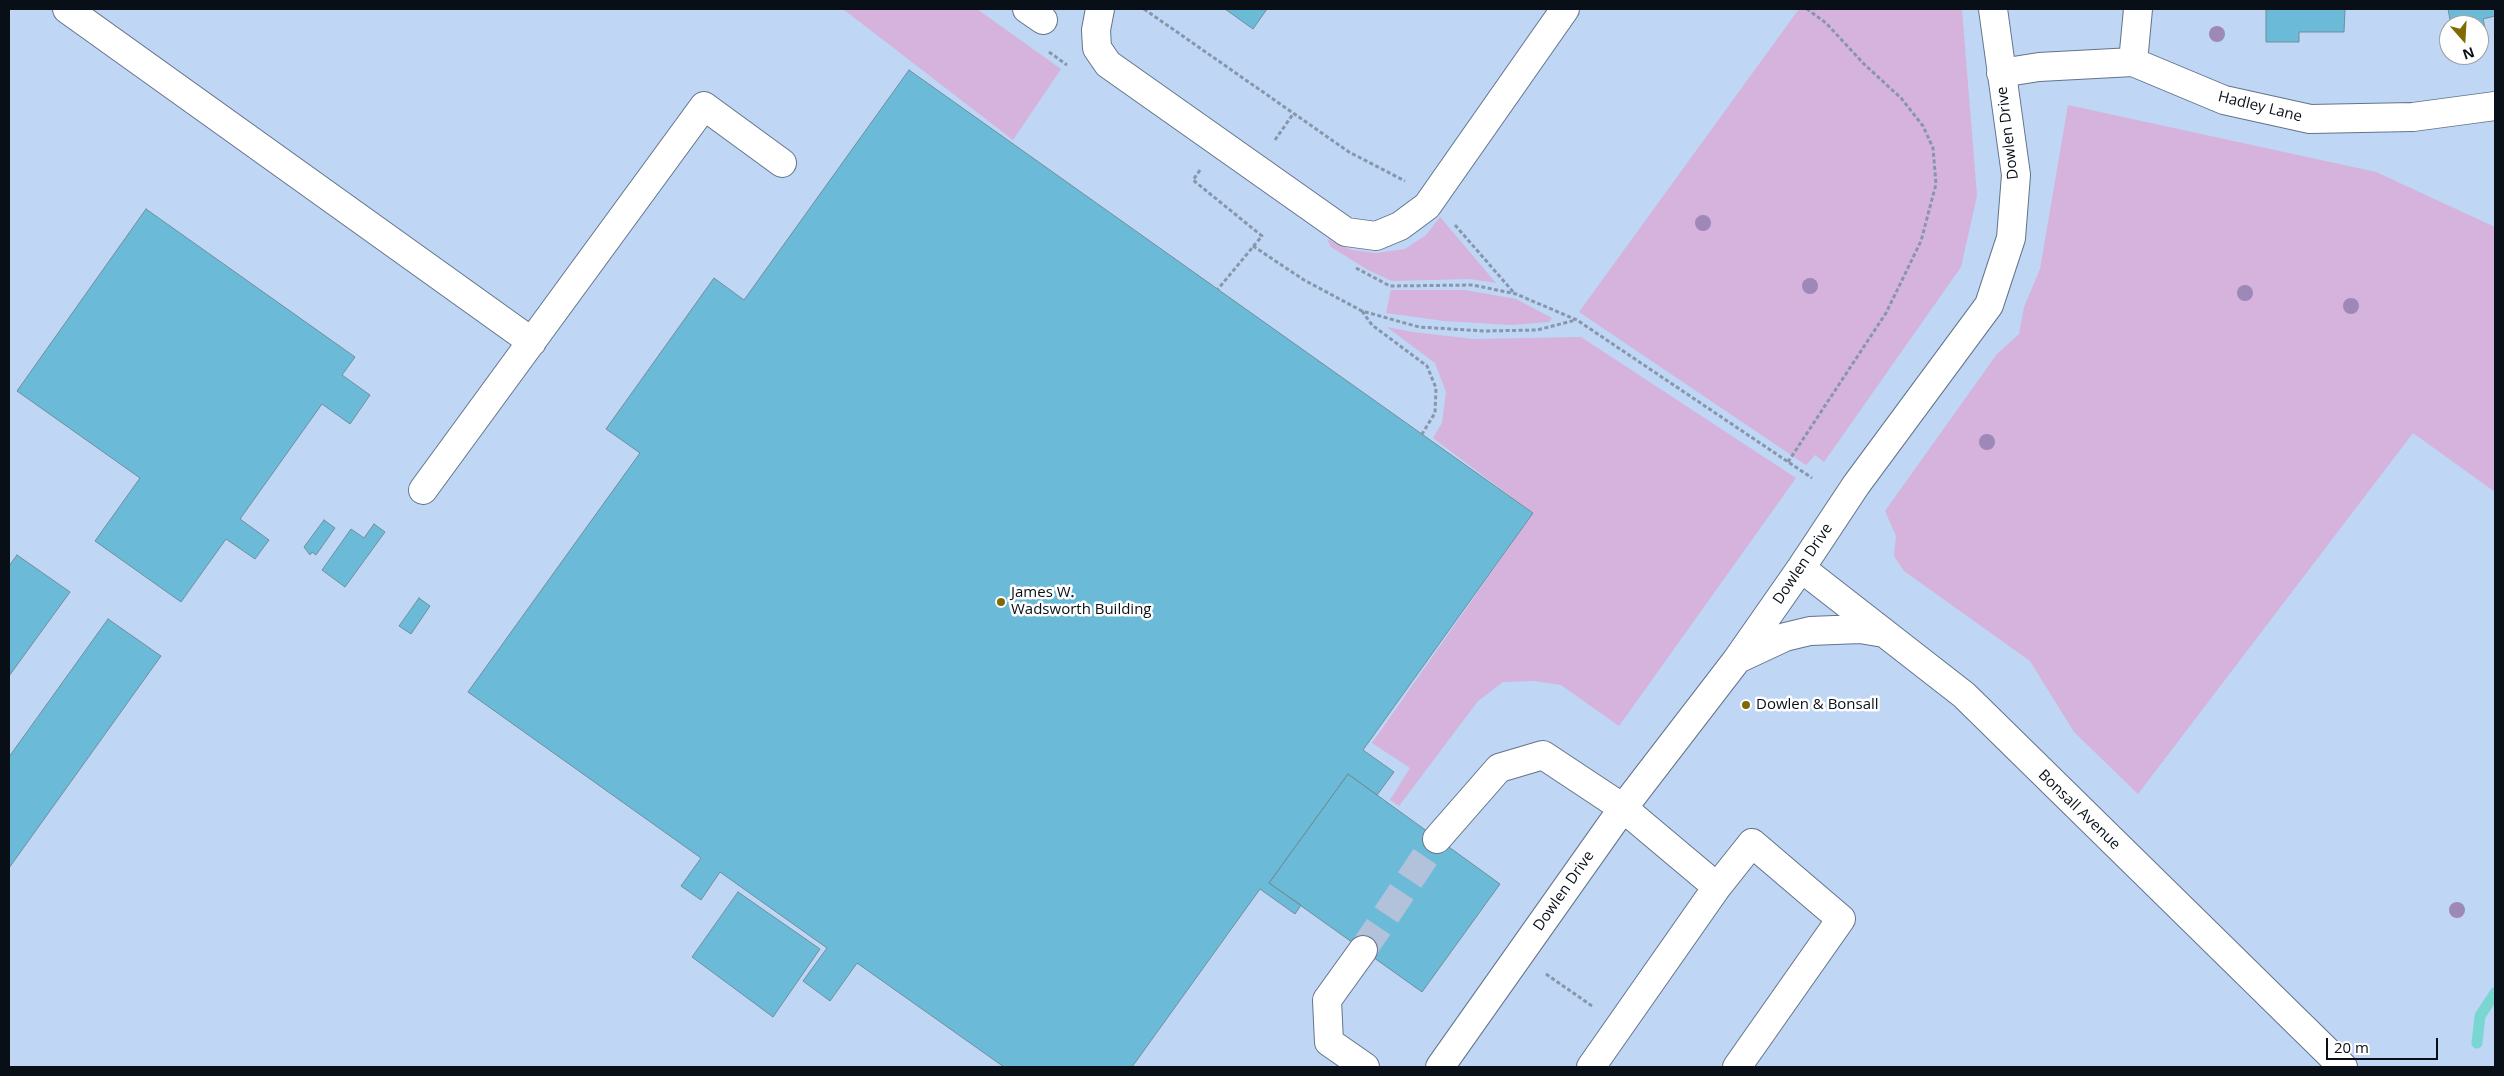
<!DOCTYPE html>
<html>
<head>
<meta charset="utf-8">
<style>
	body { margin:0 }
	#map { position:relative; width:2504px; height:1076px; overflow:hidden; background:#d0e2fc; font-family:"Open Sans",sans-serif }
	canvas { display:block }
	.frame { position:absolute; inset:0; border:10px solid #090f17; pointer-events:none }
	.north { position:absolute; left:2439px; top:15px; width:50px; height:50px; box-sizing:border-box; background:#fff; border:1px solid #9d9fa2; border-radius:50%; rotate:161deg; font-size:14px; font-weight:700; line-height:20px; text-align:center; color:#090f17 }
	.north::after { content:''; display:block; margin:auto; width:18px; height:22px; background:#816a04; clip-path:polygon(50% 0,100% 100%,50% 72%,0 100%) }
	.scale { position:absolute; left:2326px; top:1038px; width:112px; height:22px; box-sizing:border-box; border:2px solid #090f17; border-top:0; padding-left:6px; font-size:15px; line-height:18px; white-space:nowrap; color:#090f17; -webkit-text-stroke:4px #fff; paint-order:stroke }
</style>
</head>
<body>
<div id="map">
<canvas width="2504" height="1076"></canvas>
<div class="frame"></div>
<div class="north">N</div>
<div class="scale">20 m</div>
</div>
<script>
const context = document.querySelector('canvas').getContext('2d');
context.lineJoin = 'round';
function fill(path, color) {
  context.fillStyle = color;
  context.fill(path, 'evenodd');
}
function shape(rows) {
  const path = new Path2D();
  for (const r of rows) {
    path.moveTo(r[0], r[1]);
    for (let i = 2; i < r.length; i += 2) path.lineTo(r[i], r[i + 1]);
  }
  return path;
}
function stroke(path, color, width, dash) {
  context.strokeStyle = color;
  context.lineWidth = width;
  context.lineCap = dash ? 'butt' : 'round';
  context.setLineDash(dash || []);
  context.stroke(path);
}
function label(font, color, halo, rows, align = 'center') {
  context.font = font + ' "Open Sans",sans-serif';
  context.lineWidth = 5;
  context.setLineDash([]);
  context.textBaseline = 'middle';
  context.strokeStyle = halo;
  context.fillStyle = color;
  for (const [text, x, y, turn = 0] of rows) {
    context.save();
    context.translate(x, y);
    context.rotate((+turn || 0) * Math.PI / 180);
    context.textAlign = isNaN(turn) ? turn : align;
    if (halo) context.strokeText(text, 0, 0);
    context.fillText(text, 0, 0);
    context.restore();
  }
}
const built = shape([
	[9,9,2495,9,2495,1067,9,1067],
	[2449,25,2479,25,2479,55,2449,55]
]);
const green = shape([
	[843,9,977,9,1061,69,1013,140],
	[1799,9,1962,9,1977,196,1961,267,1824,462,1815,455,1806,465,1579,312],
	[2068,105,2376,172,2495,227,2495,492,2413,433,2138,794,2074,732,2030,661,1904,571,1894,556,1896,536,1885,511,1997,354,2019,334,2024,307,2040,269],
	[1440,217,1496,283,1470,279,1392,281,1368,270,1331,247,1327,239,1352,250,1376,253,1405,249,1426,235],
	[1391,290,1465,290,1516,299,1552,318,1549,322,1511,325,1444,321,1386,313],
	[1387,327,1413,332,1474,339,1581,337,1796,478,1619,726,1561,685,1534,681,1503,682,1478,701,1399,806,1390,800,1410,768,1372,743,1533,513,1433,438,1442,423,1446,392,1435,363]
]);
const stream = shape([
	[2477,1043,2480,1016,2495,993]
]);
const building = shape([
	[1225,9,1267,9,1253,29,1225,9],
	[2266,9,2345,9,2344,32,2299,32,2299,42,2266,42,2266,9],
	[2448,9,2495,9,2495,19,2495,16,2483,19,2485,28,2479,29,2479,25,2451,25,2448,9],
	[909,70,1533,513,1363,750,1394,772,1377,795,1348,774,1269,883,1301,905,1295,914,1260,889,1132,1067,1004,1067,857,963,830,1001,803,981,827,948,720,872,701,900,681,886,701,858,468,692,640,453,606,429,714,278,744,300,909,70],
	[146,209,355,357,342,375,370,395,350,424,322,404,240,519,269,540,255,559,226,539,181,602,95,541,140,478,17,391,146,209],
	[324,520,335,528,316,555,312,552,310,555,304,547,324,520],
	[374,524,385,532,345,587,322,570,351,529,364,538,374,524],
	[17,555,70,592,9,676,9,566,17,555],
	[419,598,430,606,411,634,399,626,419,598],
	[108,619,161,656,9,868,9,757,108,619],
	[1348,774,1500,884,1422,992,1269,883,1348,774],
	[738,892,820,949,773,1017,692,957,738,892]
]);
const minorTunnel = shape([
	[1363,950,1437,839]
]);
const path = shape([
	[1144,9,1349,152,1405,181],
	[1049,52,1067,65],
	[1275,140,1293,114],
	[1200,170,1193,180,1262,236,1218,289],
	[1455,225,1515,294],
	[1253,246,1304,280,1362,311,1419,327,1484,331,1537,330,1576,320],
	[1356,268,1390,286,1473,285,1516,294,1577,320,1812,478],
	[1362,311,1372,325,1427,366,1436,388,1435,413,1422,434],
	[1788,462,1886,313,1921,241,1936,184,1933,148,1923,126,1901,98,1864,64,1826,23,1807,9],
	[1546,974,1592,1006]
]);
const minor = shape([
	[67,9,532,342],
	[1027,9,1043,20],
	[1100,9,1096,30,1097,48,1108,64,1346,232,1376,236,1400,226,1427,206,1565,9],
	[2133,62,2138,9],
	[2001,73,2039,67,2133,62,2224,100,2310,119,2413,117,2495,106],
	[423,490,704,106,782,163],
	[1801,568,1964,695,2343,1067],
	[1740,658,1785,637,1810,631,1860,629,1884,633],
	[1437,839,1499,768,1543,755,1623,808,1717,887],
	[1363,950,1327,1000,1329,1042,1365,1067],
	[1440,1067,1623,808,1736,661,1801,568,1856,485,1989,305,2011,238,2016,175,1993,9],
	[1591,1067,1717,887,1752,843,1841,919,1737,1067]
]);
const trees = [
	[2217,34],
	[1703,223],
	[1810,286],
	[2245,293],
	[2351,306],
	[1987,442],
	[2457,910]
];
const markers = [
	[1001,602,5,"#816a04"],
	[1746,705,5,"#816a04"]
];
const streetNames = [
	["Hadley Lane",2260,107,14],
	["Dowlen Drive",2008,133,-97],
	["Dowlen Drive",1803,564,-56],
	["Bonsall Avenue",2079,810,44],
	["Dowlen Drive",1564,891,-55]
];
const poiNames = [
	["James W.",1011,593],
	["Wadsworth Building",1011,610],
	["Dowlen & Bonsall",1756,705]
];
fill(built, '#bfd6f5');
fill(green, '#d5b3dc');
stroke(stream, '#7ad6d1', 11);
fill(building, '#6bbbd8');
stroke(building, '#6f8f9b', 1);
stroke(minorTunnel, '#b2c2da', 28, [28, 14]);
stroke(minor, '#63748a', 30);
stroke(path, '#8896aa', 3, [4, 2.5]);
stroke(minor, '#fff', 28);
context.fillStyle = '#9d88b7';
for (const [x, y] of trees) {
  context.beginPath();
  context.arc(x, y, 8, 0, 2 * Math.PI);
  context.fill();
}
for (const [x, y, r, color] of markers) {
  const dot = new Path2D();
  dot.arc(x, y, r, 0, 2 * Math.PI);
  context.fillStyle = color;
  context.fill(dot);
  stroke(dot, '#fff', 2);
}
label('15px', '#090f17', '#fff', streetNames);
label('15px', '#090f17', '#fff', poiNames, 'left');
</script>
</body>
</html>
